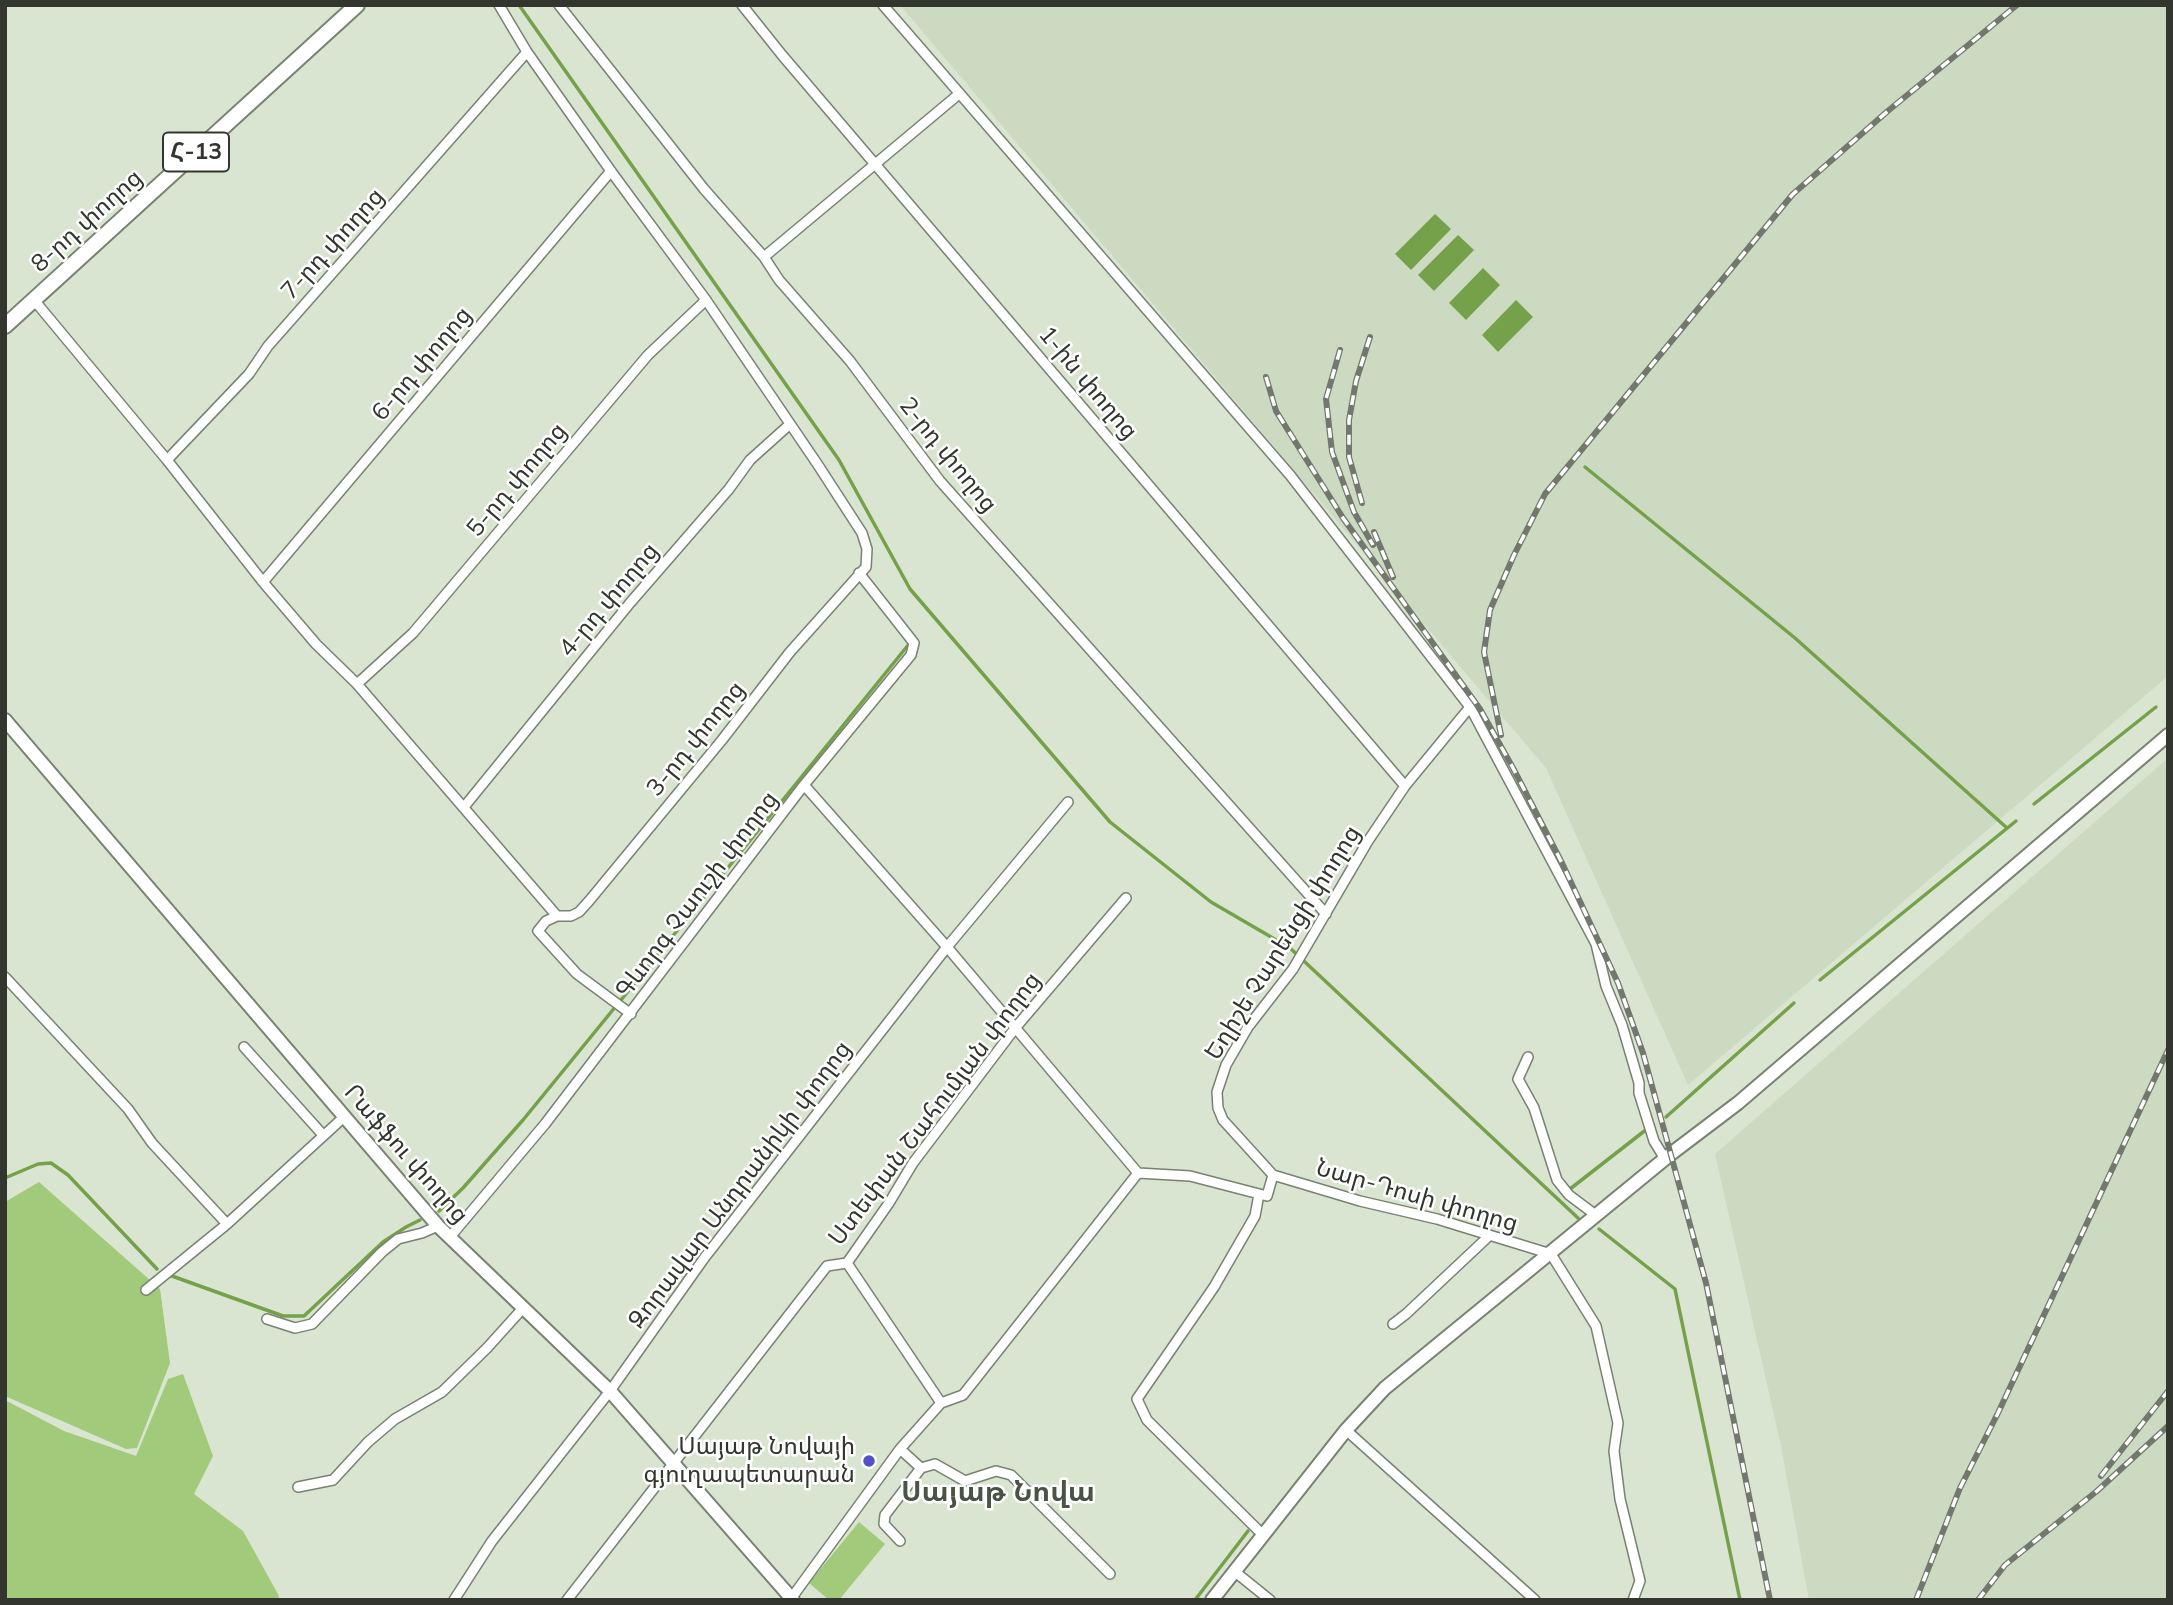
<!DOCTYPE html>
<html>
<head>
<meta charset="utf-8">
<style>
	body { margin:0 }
	#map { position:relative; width:2173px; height:1605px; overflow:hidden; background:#d9e4d1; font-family:Mulish,sans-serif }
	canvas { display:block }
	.frame { position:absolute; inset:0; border:7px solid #32362f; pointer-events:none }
</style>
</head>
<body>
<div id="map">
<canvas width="2173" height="1605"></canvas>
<div class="frame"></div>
</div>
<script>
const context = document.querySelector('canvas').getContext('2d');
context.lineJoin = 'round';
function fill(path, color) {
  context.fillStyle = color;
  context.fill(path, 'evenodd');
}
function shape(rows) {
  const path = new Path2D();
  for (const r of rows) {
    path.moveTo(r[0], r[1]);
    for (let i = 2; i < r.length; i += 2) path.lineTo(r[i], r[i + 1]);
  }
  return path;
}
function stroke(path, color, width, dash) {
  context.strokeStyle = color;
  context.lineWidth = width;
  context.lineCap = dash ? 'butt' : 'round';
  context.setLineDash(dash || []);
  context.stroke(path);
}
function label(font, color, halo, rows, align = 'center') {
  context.font = font + ' Mulish,"Noto Sans Armenian",sans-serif';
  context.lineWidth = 5;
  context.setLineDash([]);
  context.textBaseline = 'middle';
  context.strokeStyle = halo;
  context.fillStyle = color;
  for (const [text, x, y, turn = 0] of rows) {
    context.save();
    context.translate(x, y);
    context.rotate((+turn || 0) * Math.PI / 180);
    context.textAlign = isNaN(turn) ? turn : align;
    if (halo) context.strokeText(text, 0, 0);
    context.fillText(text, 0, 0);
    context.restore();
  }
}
const built = shape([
	[900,5,2168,5,2168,676,1688,1085,1546,768],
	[2168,758,2168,1600,1809,1600,1781,1446,1715,1154]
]);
const green = shape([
	[39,1182,160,1289,170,1363,137,1448,126,1449,5,1396,5,1202],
	[183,1374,213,1456,194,1494,243,1531,279,1596,278,1600,5,1600,5,1400,64,1431,136,1456,168,1379],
	[859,1522,885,1544,839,1600,829,1600,809,1583]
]);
const water = shape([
	[1435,214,1451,229,1411,270,1395,254],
	[1458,235,1474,250,1434,291,1418,275],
	[1483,268,1500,285,1466,320,1449,303],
	[1516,300,1533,317,1498,352,1482,335]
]);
const stream = shape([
	[519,5,839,460,910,589,1110,822,1211,902,1290,948,1578,1218],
	[1585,467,1795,638,2007,828],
	[2034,804,2156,707],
	[1820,980,2016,821],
	[621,1000,909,644],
	[1666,1117,1794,1003],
	[5,1178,38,1164,51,1163,68,1175,157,1269],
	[1570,1189,1647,1129],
	[439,1211,463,1188,523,1120,616,1006],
	[1599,1229,1675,1289,1740,1600],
	[172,1276,283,1316,304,1316,383,1242,406,1227,420,1220],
	[1195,1600,1248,1531]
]);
const minor = shape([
	[499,5,527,52,613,174,706,300,818,465,862,533,867,549,866,567,790,652,722,740,589,901,579,912,571,916,557,916,546,921,538,931,577,974,631,1014],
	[559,5,704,189,764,257,779,280,850,361,940,481,1326,914],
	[742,5,782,55,1405,786],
	[883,5,1290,475,1470,707,1596,944,1606,986,1622,1025,1639,1083,1639,1093,1654,1141,1665,1159],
	[764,257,959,94],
	[34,300,167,460,263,582,316,644,357,684,557,916],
	[167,460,249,374,268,346,527,52],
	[263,582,611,171],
	[357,684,413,633,648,355,706,300],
	[1470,707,1405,786,1368,841,1293,969,1248,1027,1226,1065,1217,1092,1218,1108,1223,1120,1273,1175,1360,1201,1437,1219,1551,1254,1596,1326,1618,1423,1614,1451,1620,1499,1640,1581,1633,1600],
	[804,785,947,947,1138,1173],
	[464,807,630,603,729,489,750,460,789,425],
	[5,977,128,1109,152,1143,227,1224],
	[244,1047,323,1135],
	[1528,1057,1518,1079,1534,1108,1557,1180,1569,1195,1597,1216],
	[1138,1173,1190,1176,1267,1196,1273,1175],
	[1259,1194,1255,1216,1214,1287,1137,1399,1147,1420,1263,1535],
	[450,1237,545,1124,804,785,911,655,914,643,859,573],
	[847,1263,941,1403],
	[146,1290,227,1224,344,1117],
	[267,1319,295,1328,312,1324,382,1252,398,1239,422,1233,438,1226],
	[1393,1324,1406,1314,1489,1236],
	[1346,1430,1535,1600],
	[900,1449,921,1468,935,1464,965,1481,996,1471,1011,1475,1110,1574],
	[298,1487,333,1480,368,1442,395,1419,442,1392,487,1348,524,1307],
	[900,1541,884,1524,885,1515,921,1468],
	[1234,1571,1270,1600],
	[454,1600,492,1541,610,1391,705,1257,947,947,1068,802],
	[567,1600,827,1266,847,1263,889,1203,913,1163,1016,1027,1126,898],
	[790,1600,900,1449,941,1403,963,1395,1138,1173]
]);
const secondary = shape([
	[5,720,438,1226,610,1391,793,1600],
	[1212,1600,1346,1430,1385,1388,1672,1153,1738,1103,2168,735]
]);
const primary = shape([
	[5,326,357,5]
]);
const rail = shape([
	[1340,350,1326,399,1332,452,1354,512,1373,545],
	[1266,377,1276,411,1343,518,1480,709,1513,768,1562,863,1618,983,1643,1053,1706,1283,1770,1600],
	[1362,503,1349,457,1349,420,1356,381,1370,337],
	[1374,532,1393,577],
	[1501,735,1484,652,1490,610,1514,555,1545,494,1793,194,1889,110,2017,5],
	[2101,1476,2168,1391],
	[1916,1600,1960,1488,1998,1413,2168,1050],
	[1978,1600,2005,1565,2097,1491,2168,1426]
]);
const markers = [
	[869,1461,7,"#5352c9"]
];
const shields = [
	[196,152,66]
];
const shieldNames = [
	["Հ-13",196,152]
];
const streetNames = [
	["8-րդ փողոց",87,221,-42],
	["7-րդ փողոց",333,244,-48],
	["6-րդ փողոց",422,364,-50],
	["1-ին փողոց",1088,383,50],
	["2-րդ փողոց",948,455,51],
	["5-րդ փողոց",517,480,-50],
	["4-րդ փողոց",609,600,-50],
	["3-րդ փողոց",696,739,-51],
	["Գևորգ Չաուշի փողոց",697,895,-53],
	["Եղիշե Չարենցի փողոց",1283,943,-58],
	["Ստեփան Շահումյան փողոց",935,1109,-53],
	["Րաֆֆու փողոց",406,1154,49],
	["Զորավար Անդրանիկի փողոց",740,1185,-53],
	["Նար-Դոսի փողոց",1417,1196,16]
];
const poiNames = [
	["Սայաթ Նովայի",855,1447],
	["գյուղապետարան",855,1475]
];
const quarterNames = [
	["Սայաթ Նովա",998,1493]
];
fill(built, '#ccdac1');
fill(green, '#a1cb7a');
fill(water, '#75a14a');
stroke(stream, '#75a14a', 3.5);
stroke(minor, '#798272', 12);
stroke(secondary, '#798272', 16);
stroke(primary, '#798272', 18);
stroke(minor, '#fff', 9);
stroke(secondary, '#fff', 12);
stroke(primary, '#fff', 14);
stroke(rail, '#72786d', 6);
stroke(rail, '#fff', 3.5, [10]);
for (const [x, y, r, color] of markers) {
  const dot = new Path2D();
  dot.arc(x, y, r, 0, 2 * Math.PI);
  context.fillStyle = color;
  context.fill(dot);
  stroke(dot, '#fff', 2.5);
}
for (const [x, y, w] of shields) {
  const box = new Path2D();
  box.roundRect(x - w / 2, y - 19.5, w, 39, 5);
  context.fillStyle = '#fff';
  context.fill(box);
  stroke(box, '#32362f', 2);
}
label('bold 23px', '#32362f', null, shieldNames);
label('24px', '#32362f', '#fff', streetNames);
label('24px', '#32362f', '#fff', poiNames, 'right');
label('bold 28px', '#4b5344', '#fff', quarterNames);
</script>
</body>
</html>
